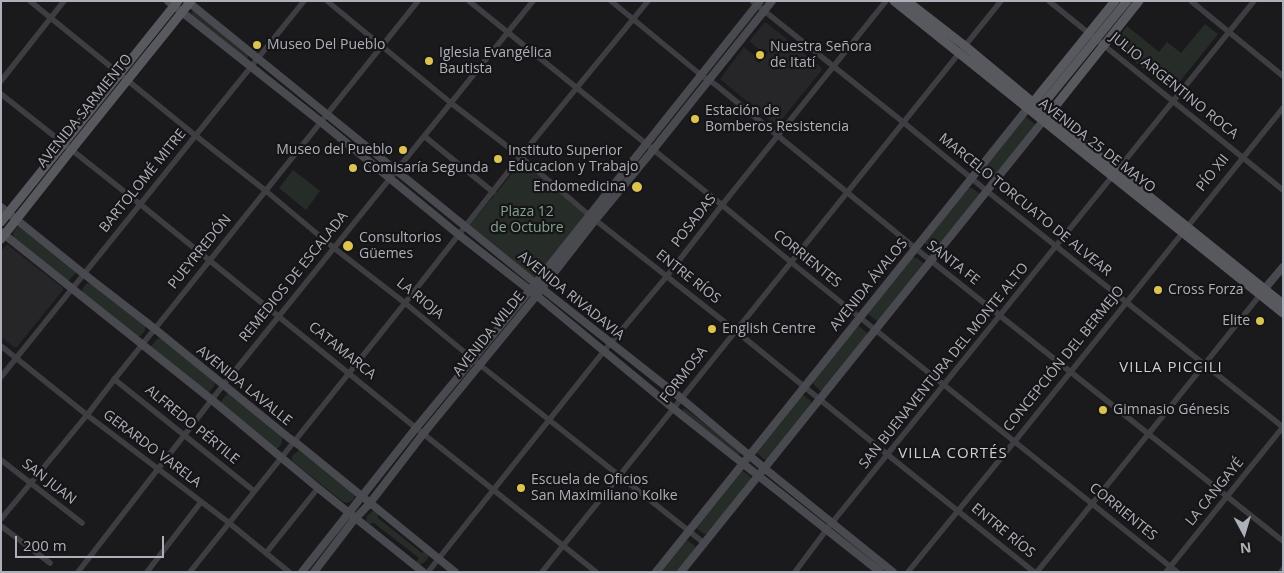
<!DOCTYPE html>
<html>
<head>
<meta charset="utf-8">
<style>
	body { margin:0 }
	#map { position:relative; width:1284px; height:573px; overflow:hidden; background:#1a1a1c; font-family:"Open Sans",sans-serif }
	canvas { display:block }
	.frame { position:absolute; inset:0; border:2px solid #aeb0b9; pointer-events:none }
	.north { position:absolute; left:1219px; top:508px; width:50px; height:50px; -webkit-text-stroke:4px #151517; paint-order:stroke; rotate:174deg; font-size:14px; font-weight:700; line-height:20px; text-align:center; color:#aeb0b9 }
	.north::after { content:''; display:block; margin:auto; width:18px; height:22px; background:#aeb0b9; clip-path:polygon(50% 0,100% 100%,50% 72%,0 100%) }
	.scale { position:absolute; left:15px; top:536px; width:149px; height:22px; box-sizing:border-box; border:2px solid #aeb0b9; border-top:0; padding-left:6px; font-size:15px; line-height:18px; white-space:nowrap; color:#aeb0b9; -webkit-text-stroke:4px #151517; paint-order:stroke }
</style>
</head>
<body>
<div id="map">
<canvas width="1284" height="573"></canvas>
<div class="frame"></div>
<div class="north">N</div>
<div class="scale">200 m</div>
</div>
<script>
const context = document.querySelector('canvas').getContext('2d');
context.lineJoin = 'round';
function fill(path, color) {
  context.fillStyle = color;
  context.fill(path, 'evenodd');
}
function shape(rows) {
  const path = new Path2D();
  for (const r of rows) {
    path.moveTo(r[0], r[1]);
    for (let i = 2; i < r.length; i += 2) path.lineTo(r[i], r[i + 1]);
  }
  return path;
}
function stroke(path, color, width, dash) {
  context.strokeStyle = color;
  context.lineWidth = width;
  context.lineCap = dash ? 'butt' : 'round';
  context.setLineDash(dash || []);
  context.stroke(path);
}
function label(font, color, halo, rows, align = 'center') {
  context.font = font + ' "Open Sans",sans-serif';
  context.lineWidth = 4.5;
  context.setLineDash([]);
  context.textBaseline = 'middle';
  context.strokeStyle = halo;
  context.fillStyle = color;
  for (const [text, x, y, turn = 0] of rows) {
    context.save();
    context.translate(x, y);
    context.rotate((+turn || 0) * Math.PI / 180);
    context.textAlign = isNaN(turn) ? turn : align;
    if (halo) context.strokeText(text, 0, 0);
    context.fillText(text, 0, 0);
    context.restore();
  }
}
const built = shape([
	[764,23,767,23,821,67,822,70,778,124,774,124,720,79,744,47,756,57,755,60,759,63,764,59,768,52,763,49,761,51,749,41],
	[7,245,8,245,63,288,63,290,17,347,14,347,1,337,1,251]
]);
const green = shape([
	[193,11,249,55,247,59,192,15,191,13],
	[1205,24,1218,34,1173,90,1170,90,1114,45,1114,43,1127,26,1159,52,1167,42,1181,53],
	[1026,117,1035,124,1035,127,992,181,989,181,981,175,981,171,1024,118],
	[524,163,584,214,585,217,536,277,532,277,471,228,470,225,520,164],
	[293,170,320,191,306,210,279,188],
	[968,188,972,188,979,193,979,196,937,250,933,251,925,244,925,240],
	[18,226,20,226,75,268,76,273,68,281,14,239,13,233],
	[911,257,917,258,923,263,924,267,881,320,877,321,869,315,868,311],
	[87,283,92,284,145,325,145,331,140,336,136,336,83,294,82,289],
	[856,326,860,327,866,332,868,335,824,389,821,391,812,383],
	[158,338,163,339,215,383,214,386,209,392,204,391,151,349,151,346],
	[228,393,283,436,281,445,278,448,273,448,223,405,221,401],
	[803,395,811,401,812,405,768,459,764,459,757,453,757,450,799,396],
	[684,408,741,451,741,454,738,455,683,411],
	[299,450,355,495,354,499,350,502,346,503,342,501,292,461,292,456],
	[743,471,751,477,751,481,708,534,704,534,696,528,697,524,738,472],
	[374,510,378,513,378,518,422,553,426,550,429,553,428,558,425,562,419,565,416,562,419,558,374,523,369,524,366,521,367,516],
	[684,540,687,540,695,546,695,551,678,572,658,572]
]);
const street = shape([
	[30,1,196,136,266,191,334,248,405,303,480,365,704,543],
	[327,1,451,103,521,157,589,215,736,331,888,455,1034,572],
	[469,1,722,205,797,267,1177,572],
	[611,1,701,75,716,85,915,248,1283,541],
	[752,1,903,122,987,191,1283,427],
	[1049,1,1283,190],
	[1191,1,1283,76],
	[1,81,64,1],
	[1,94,140,204,416,428,596,572],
	[424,136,493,192],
	[1,346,87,415,228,522,289,572],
	[1,377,304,1],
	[114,379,254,491],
	[1,460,82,523],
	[1,519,87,415,117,376,418,1],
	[1,526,50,563],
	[266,553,318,488],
	[78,572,217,393,533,1],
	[147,572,201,502],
	[190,572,405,303,515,163,648,1],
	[428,572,604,351,667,276,722,205,886,1],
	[542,572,1001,1],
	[795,572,827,529,1254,1],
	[908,572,1015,441,1283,108],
	[1037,572,1204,365,1260,295],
	[1166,572,1283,427],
	[1281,572,1283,569]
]);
const secondary = shape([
	[168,1,321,122,459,235,536,295,674,409,880,572],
	[187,1,535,283,682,399,769,472,893,572],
	[1,207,84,274,155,329,289,438,299,445,455,572],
	[1,232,212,400,318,488,423,572],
	[1261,293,1283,267],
	[302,572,416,428,530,290,760,1],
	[314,572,353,521,370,503,423,434,532,301,592,224,653,150,772,1],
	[656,572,1027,109],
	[681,572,1043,121]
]);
const primary = shape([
	[894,1,1283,313],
	[907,1,965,46,1048,115,1283,304],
	[1030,106,1115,1],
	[1040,108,1127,1],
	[1045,119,1139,1],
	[1,222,178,1],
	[1,239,68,154,191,1]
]);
const markers = [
	[257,45,5,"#ddc450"],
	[760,55,5,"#ddc450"],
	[429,61,5,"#ddc450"],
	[695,119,5,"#ddc450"],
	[403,150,5,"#ddc450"],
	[498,159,5,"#ddc450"],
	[353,168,5,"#ddc450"],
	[637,187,6,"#ddc450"],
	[348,246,6,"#ddc450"],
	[1158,290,5,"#ddc450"],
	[1260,321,5,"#ddc450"],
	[712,329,5,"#ddc450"],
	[1103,410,5,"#ddc450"],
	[521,488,5,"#ddc450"]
];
const poiNames = [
	["Museo Del Pueblo",267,45],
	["Nuestra Señora",770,47],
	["de Itatí",770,63],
	["Iglesia Evangélica",439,53],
	["Bautista",439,69],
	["Estación de",705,111],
	["Bomberos Resistencia",705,127],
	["Museo del Pueblo",393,150,"right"],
	["Instituto Superior",508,151],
	["Educacion y Trabajo",508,167],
	["Comisaría Segunda",363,168],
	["Endomedicina",626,187,"right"],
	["Consultorios",359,238],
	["Güemes",359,254],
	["Cross Forza",1168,290],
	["Elite",1250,321,"right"],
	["English Centre",722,329],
	["Gimnasio Génesis",1113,410],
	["Escuela de Oficios",531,480],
	["San Maximiliano Kolke",531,496]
];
const streetNames = [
	["JULIO ARGENTINO ROCA",1174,86,39],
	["AVENIDA SARMIENTO",85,111,-51],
	["AVENIDA 25 DE MAYO",1097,146,38],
	["PÍO XII",1213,173,-51],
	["BARTOLOMÉ MITRE",143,181,-51],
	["MARCELO TORCUATO DE ALVEAR",1025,205,39],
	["POSADAS",694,221,-52],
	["PUEYRREDÓN",200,252,-51],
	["CORRIENTES",807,259,39],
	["SANTA FE",953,263,38],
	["REMEDIOS DE ESCALADA",294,277,-51],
	["ENTRE RÍOS",688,277,38],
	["AVENIDA ÁVALOS",869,285,-51],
	["AVENIDA RIVADAVIA",571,296,39],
	["LA RIOJA",420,299,39],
	["AVENIDA WILDE",489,334,-51],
	["CATAMARCA",342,351,39],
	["CONCEPCIÓN DEL BERMEJO",1064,359,-51],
	["SAN BUENAVENTURA DEL MONTE ALTO",944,366,-51],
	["FORMOSA",684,375,-52],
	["AVENIDA LAVALLE",244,386,39],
	["ALFREDO PÉRTILE",192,425,39],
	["GERARDO VARELA",152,449,37],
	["SAN JUAN",49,482,38],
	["LA CANGAYÉ",1215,492,-51],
	["CORRIENTES",1123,512,39],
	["ENTRE RÍOS",1003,531,39]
];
const parkNames = [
	["Plaza 12",527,212],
	["de Octubre",527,228]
];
const neighbourhoodNames = [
	["VILLA PICCILI",1171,368],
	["VILLA CORTÉS",953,454]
];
fill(built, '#262628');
fill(green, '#262d28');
stroke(street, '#3d3d42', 5.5);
stroke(secondary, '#494a50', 8);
stroke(primary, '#58585f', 9);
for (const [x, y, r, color] of markers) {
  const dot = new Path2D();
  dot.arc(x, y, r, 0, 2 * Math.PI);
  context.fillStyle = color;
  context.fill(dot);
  stroke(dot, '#151517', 2);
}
label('14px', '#aeb0b9', '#151517', poiNames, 'left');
label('14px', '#aeb0b9', '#151517', streetNames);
label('14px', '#87a28d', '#151517', parkNames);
context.letterSpacing = '1px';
label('15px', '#cecfd6', '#151517', neighbourhoodNames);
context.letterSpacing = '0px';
</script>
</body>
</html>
